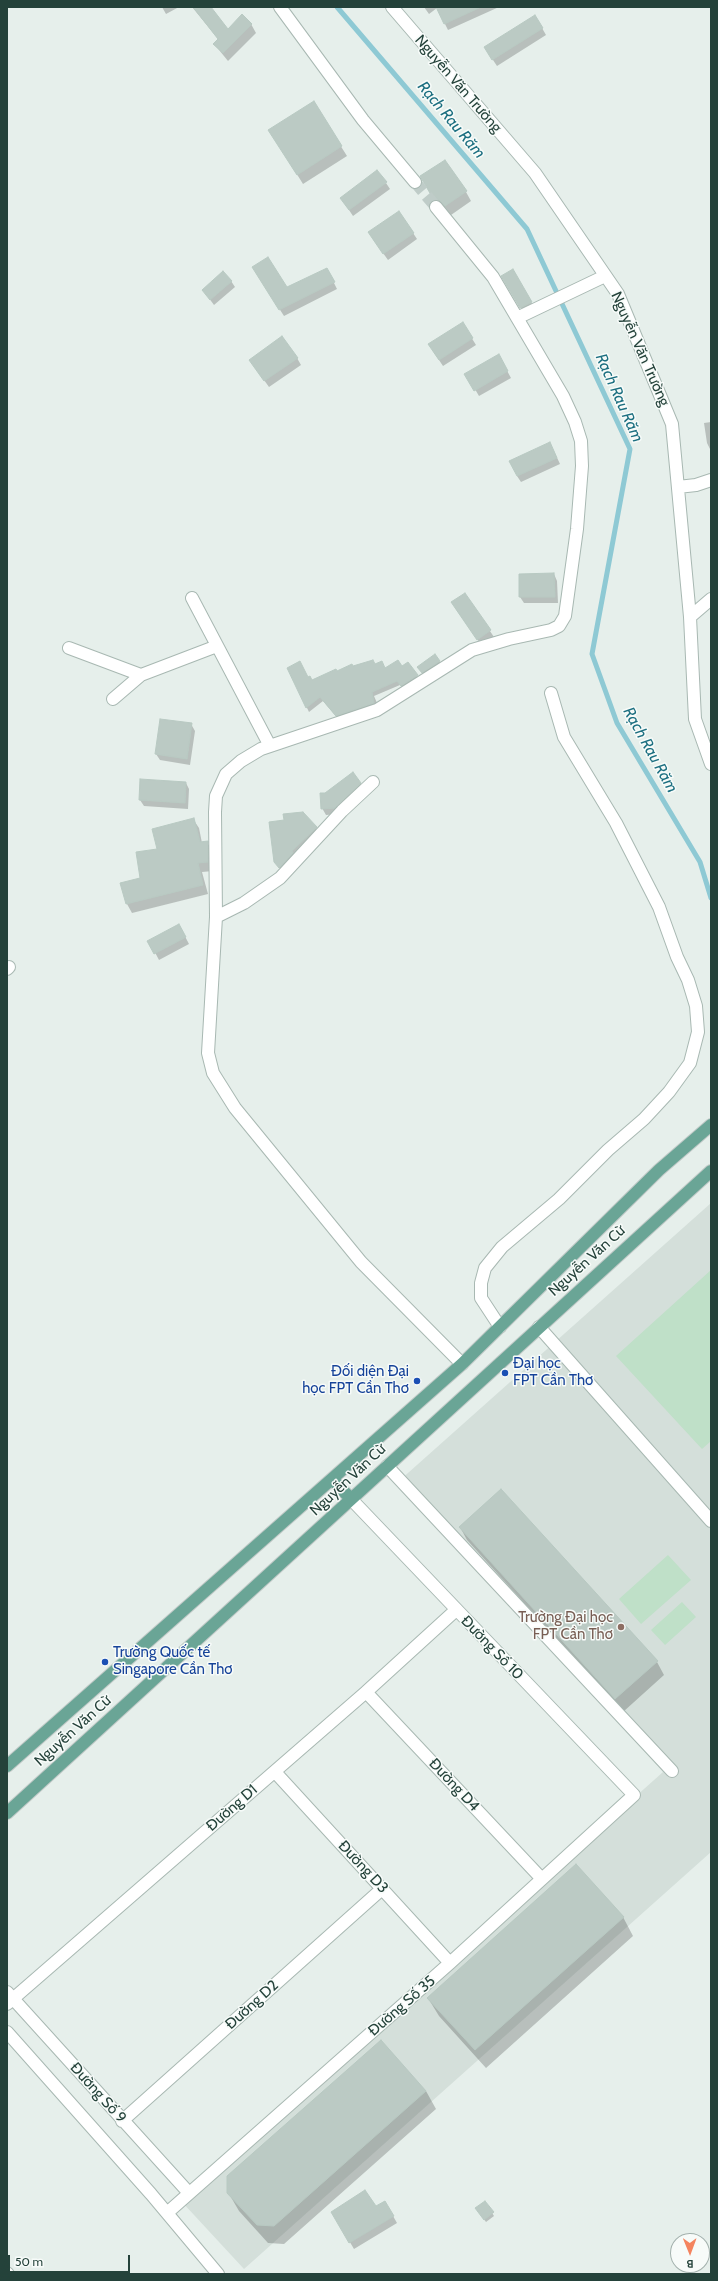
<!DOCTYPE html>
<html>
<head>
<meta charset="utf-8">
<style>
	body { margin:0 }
	#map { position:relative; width:718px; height:2281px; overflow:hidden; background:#e6efeb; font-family:Cabin,sans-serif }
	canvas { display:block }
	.frame { position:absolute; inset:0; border:8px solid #24423a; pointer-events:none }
	.north { position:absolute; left:670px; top:2233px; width:40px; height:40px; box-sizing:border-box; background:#f7fbf9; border:1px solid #a3b1ad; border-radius:50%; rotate:179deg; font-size:11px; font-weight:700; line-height:16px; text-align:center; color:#24423a }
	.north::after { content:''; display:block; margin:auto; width:14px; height:18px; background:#f4845f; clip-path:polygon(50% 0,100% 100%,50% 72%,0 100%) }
	.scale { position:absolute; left:8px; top:2255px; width:122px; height:18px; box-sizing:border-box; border:2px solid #24423a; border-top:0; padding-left:5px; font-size:12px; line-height:14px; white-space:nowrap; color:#24423a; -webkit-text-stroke:3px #f7fbf9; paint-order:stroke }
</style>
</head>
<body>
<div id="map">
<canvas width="718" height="2281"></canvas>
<div class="frame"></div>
<div class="north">B</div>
<div class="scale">50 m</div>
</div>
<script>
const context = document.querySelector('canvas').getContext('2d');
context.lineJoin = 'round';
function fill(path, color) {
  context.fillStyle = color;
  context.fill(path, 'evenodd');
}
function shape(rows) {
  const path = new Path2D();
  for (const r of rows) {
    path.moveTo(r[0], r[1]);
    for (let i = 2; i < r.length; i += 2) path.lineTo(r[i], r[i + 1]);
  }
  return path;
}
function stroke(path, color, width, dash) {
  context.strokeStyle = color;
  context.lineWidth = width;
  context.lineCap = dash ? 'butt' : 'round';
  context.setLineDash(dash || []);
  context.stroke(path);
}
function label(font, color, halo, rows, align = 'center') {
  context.font = font + ' Cabin,sans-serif';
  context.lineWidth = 3;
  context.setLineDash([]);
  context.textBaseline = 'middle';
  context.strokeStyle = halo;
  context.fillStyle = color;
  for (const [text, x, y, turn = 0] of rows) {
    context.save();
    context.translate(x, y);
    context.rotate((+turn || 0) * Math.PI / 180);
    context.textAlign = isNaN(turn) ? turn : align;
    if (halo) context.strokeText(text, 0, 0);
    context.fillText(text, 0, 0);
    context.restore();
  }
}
const built = shape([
	[711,1203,711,1852,244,2269,182,2202,663,1772,399,1481]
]);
const green = shape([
	[711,1270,711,1441,702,1449,616,1356],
	[668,1555,691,1580,641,1624,619,1599],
	[682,1602,696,1617,665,1645,651,1630]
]);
const shadow = shape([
	[162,7,179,7,166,14],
	[192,7,210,7,228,30,251,24,256,33,228,61,215,45,219,40],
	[424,7,499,7,448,30,437,8,429,14],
	[542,28,546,35,497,66,489,54],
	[313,102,347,156,303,184,275,139],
	[386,183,390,189,353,216,341,198],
	[427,186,466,192,471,201,451,215,445,210,441,209],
	[413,233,417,239,388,260,373,239],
	[513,270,535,309,525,314,502,276],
	[257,274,287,289,330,275,337,289,284,316],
	[231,281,235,287,214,305,203,290],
	[463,324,476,345,443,366,433,351],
	[499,356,511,378,479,396,466,374],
	[297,358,301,365,269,387,254,366],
	[711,422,711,449,710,449,707,443,704,423],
	[553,449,560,464,521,482,517,476],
	[554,574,557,581,558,603,524,603,520,597],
	[465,594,494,637,482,646,456,609],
	[435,655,441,664,424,675,420,670],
	[363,663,364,665,375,665,385,669,402,668,408,663,419,680,404,690,400,685,374,696,377,703,374,704,375,708,339,720,323,701,309,712,288,669,312,681],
	[191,724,195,731,190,765,160,760,156,754],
	[186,783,189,789,188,809,144,806,140,800],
	[360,783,364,790,339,814,326,815,322,808,325,794],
	[193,819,199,828,202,843,207,842,212,851,213,871,202,872,208,894,132,913,127,904,122,884,141,879,158,850],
	[316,828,319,832,282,871,274,861],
	[179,925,189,944,159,960,149,941],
	[501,1490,657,1662,664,1675,623,1712,467,1540,460,1527],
	[623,1917,633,1936,486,2068,439,2016,428,1998],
	[426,2091,436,2109,284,2244,268,2243,239,2211,228,2192],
	[385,2202,397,2223,354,2249,332,2212,375,2208],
	[485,2202,494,2216,486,2222,478,2211]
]);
const stream = shape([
	[337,7,527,229,630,449,592,654,617,723,700,862,711,898]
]);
const building = shape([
	[193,7,211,7,228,29,242,14,252,24,223,53,213,44,218,39,193,7],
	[436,7,481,7,444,24,436,7],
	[535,15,543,28,492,60,484,47,535,15],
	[314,101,342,146,297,175,268,130,314,101],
	[445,160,467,191,445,206,439,200,434,200,420,176,445,160],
	[377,170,387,182,349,210,340,198,377,170],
	[399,211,414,233,383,254,368,232,399,211],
	[268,257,287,287,327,268,335,282,279,310,252,267,268,257],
	[513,269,532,302,520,308,501,276,513,269],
	[223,271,232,281,210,300,202,290,223,271],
	[463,322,473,338,439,360,428,344,463,322],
	[282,336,298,358,264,381,249,360,282,336],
	[499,354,508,371,474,391,464,374,499,354],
	[550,442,557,458,517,476,509,461,550,442],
	[554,573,555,597,519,597,519,574,554,573],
	[465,593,491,630,477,640,451,602,465,593],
	[435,654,440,661,422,673,417,667,435,654],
	[373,660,375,664,382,661,385,668,398,660,402,666,408,662,418,675,401,686,397,681,372,692,374,703,336,716,320,697,306,708,287,668,300,661,308,677,310,676,312,680,336,669,337,671,352,664,353,666,373,660],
	[160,719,192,723,187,759,155,754,160,719],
	[353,772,361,783,335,808,321,809,320,793,325,793,353,772],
	[140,779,186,782,185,803,139,800,140,779],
	[303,812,317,827,292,851,293,853,279,868,274,862,269,822,284,820,283,814,303,812],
	[194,818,200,842,208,841,208,862,198,863,203,885,126,904,120,883,140,878,136,852,157,849,152,829,194,818],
	[179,924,186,937,154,954,147,941,179,924],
	[501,1489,658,1661,615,1699,459,1527,501,1489],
	[576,1864,624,1917,475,2050,427,1998,576,1864],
	[381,2040,426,2091,274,2226,257,2225,227,2193,227,2176,381,2040],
	[365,2190,376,2206,385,2201,394,2216,349,2243,331,2212,365,2190],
	[485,2201,494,2212,484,2220,475,2208,485,2201]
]);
const minorTunnel = shape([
	[415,182,436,207]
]);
const minor = shape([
	[280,7,363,120,415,182],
	[392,7,535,173,618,294,672,424,690,617,695,719,711,764],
	[436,207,493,277,563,396,575,422,581,441,582,466,577,529,565,616,559,626,551,630,509,639,472,650,377,710,261,749,241,761,226,774,216,796,215,812,216,917,208,1053,213,1073,235,1108,361,1262,462,1364],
	[517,318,605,276],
	[678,487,696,485,711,480],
	[192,598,270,746],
	[690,617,711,599],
	[69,648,141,675,217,646],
	[113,699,141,675],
	[216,917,244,903,280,878,342,811,373,782],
	[7,969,9,967],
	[500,1327,481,1298,481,1283,485,1268,502,1247,559,1199,608,1150,644,1119,669,1092,690,1063,698,1032,696,1006,688,980,677,957,659,907,616,823,564,737,551,693],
	[539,1327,711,1521],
	[387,1466,672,1771],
	[366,1692,542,1879],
	[275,1772,450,1963],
	[7,1992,189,2193],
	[7,2004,366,1692,456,1610],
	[7,2032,151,2194,218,2274],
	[122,2121,383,1888],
	[167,2213,450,1963,634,1795,351,1499],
	[7,2273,8,2274]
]);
const major = shape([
	[332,1479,351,1499],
	[7,1766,462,1364,659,1170,711,1125],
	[7,1813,711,1171]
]);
const markers = [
	[505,1373,4,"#1a4fb4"],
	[417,1381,4,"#1a4fb4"],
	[621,1627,4,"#8d6e63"],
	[105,1662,4,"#1a4fb4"]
];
const streetNames = [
	["Nguyễn Văn Trường",458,84,49],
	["Nguyễn Văn Trường",640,349,66],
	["Nguyễn Văn Cừ",587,1261,-42],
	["Nguyễn Văn Cừ",348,1480,-43],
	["Đường Số 10",492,1648,46],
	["Nguyễn Văn Cừ",73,1731,-42],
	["Đường D4",454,1785,47],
	["Đường D1",232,1808,-41],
	["Đường D3",363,1867,47],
	["Đường D2",252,2005,-42],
	["Đường Số 35",402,2006,-41],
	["Đường Số 9",98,2093,48]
];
const transitNames = [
	["Đại học",513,1364],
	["FPT Cần Thơ",513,1381],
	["Đối diện Đại",409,1372,"right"],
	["học FPT Cần Thơ",409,1389,"right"],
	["Trường Quốc tế",113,1653],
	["Singapore Cần Thơ",113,1670]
];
const educationNames = [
	["Trường Đại học",613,1618],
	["FPT Cần Thơ",613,1635]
];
const waterNames = [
	["Rạch Rau Răm",451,120,50],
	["Rạch Rau Răm",619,398,66],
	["Rạch Rau Răm",650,750,61]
];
fill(built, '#d4dfda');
fill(green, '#bfe0c8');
fill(shadow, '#0003');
stroke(stream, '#8ec9d4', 5);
fill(building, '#bbcac4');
stroke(building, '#b8c9c2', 1);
stroke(minorTunnel, '#bfccc8', 12, [12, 6]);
stroke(minor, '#a8b8b2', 14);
stroke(major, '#c2cac8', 14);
stroke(minor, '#fff', 12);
stroke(major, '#6aa596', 12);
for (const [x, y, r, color] of markers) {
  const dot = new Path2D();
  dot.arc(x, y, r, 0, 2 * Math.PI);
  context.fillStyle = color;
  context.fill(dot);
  stroke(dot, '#f7fbf9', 1.5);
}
label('15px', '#24423a', '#f7fbf9', streetNames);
label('15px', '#164399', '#f7fbf9', transitNames, 'left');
label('15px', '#785e54', '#f7fbf9', educationNames, 'right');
label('italic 16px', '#1c6f80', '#f7fbf9', waterNames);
</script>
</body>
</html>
